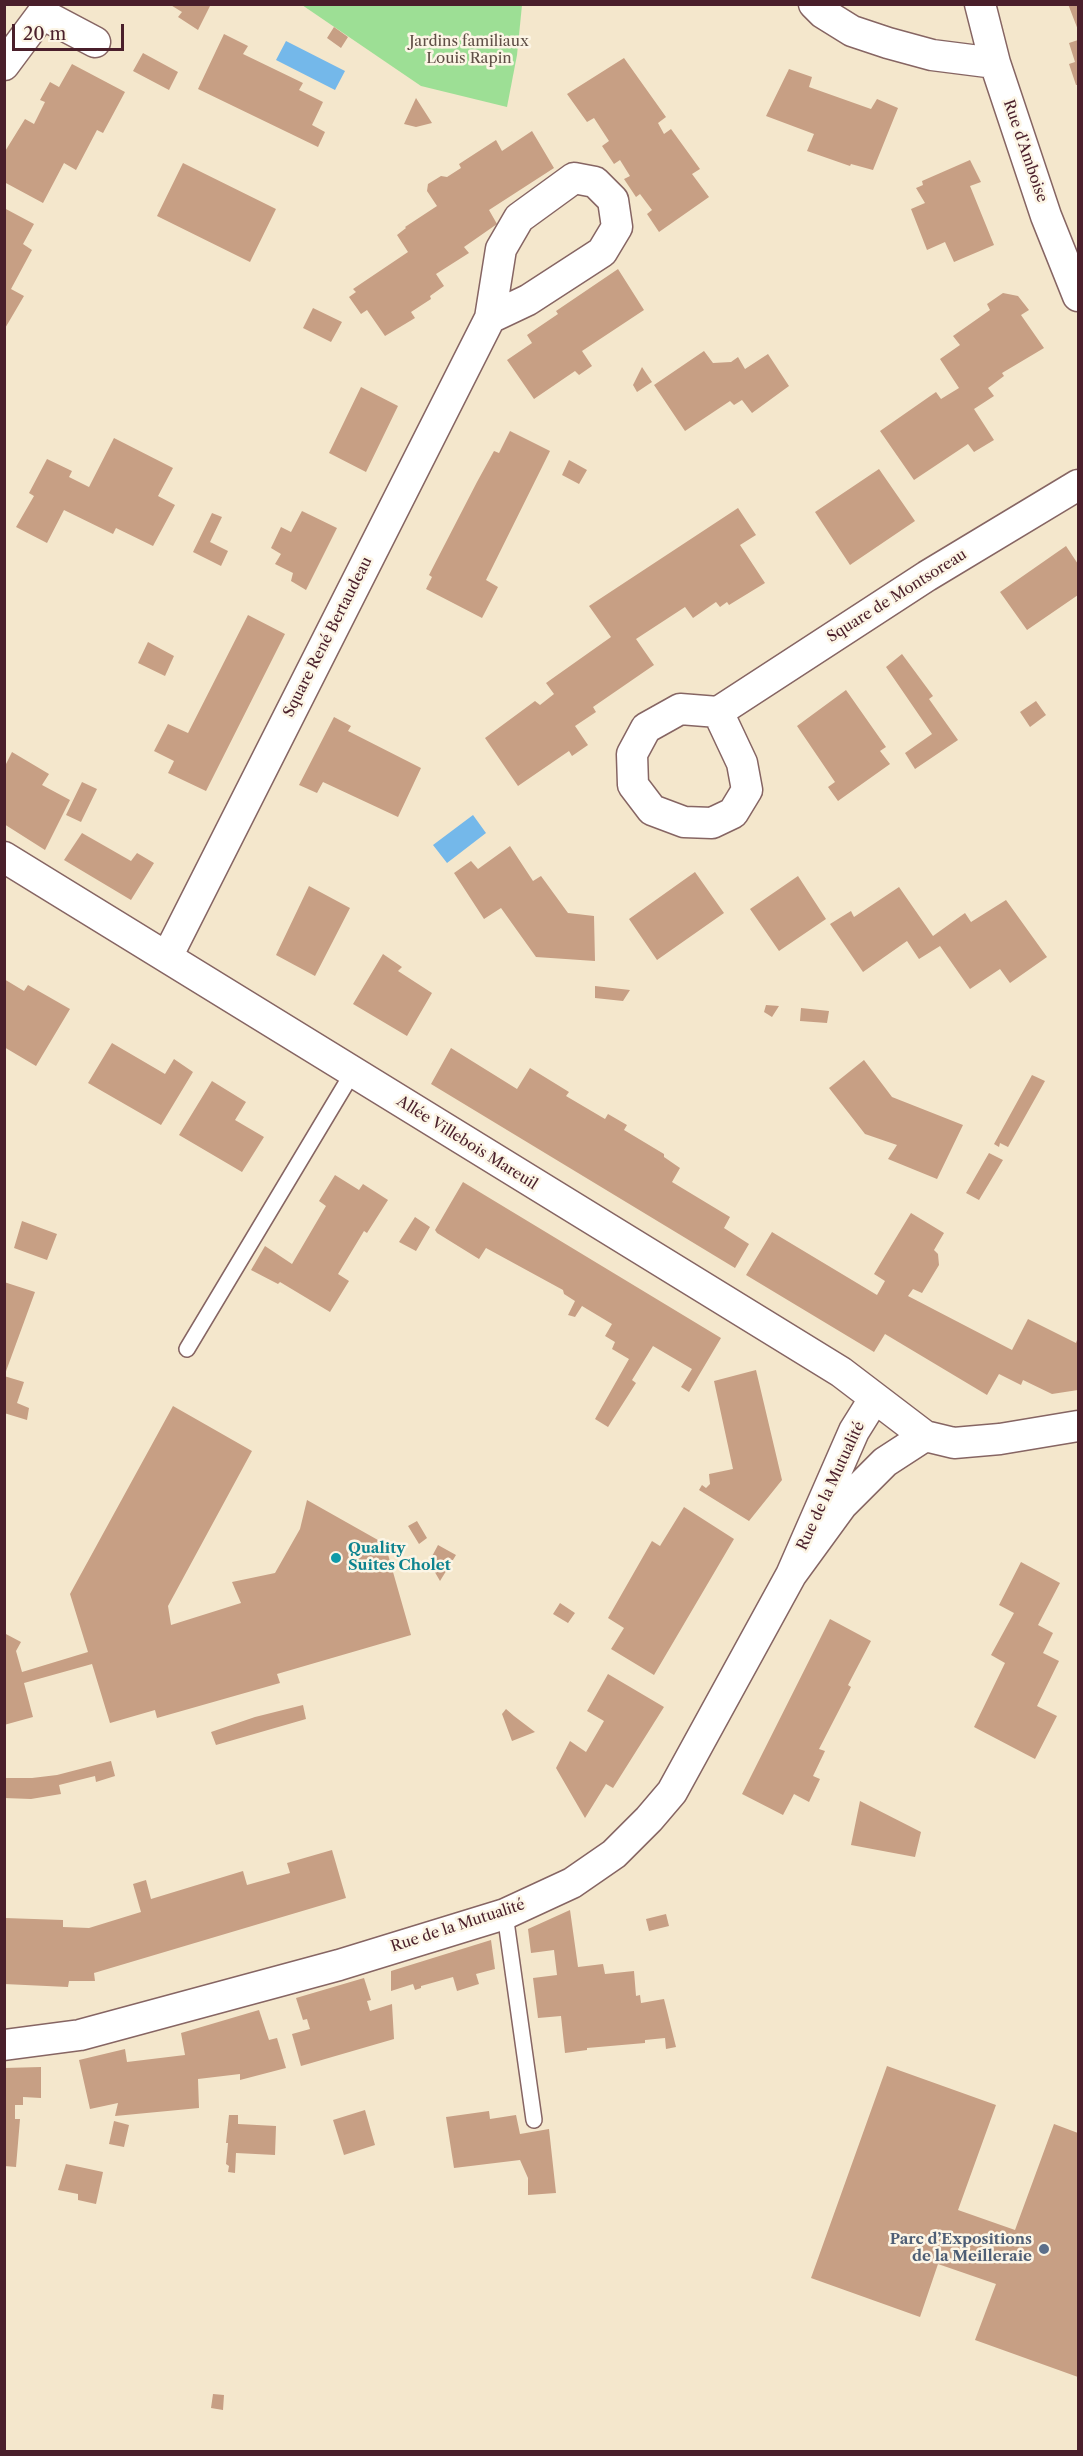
<!DOCTYPE html>
<html>
<head>
<meta charset="utf-8">
<style>
	body { margin:0 }
	#map { position:relative; width:1083px; height:2456px; overflow:hidden; background:#f4e7cc; font-family:"Libre Caslon Text",serif }
	canvas { display:block }
	.frame { position:absolute; inset:0; border:6px solid #4a1f2b; pointer-events:none }
	.scale { position:absolute; left:12px; top:24px; width:112px; height:27px; box-sizing:border-box; border:3px solid #4a1f2b; border-top:0; padding-left:8px; font-size:18px; line-height:21px; white-space:nowrap; color:#4a1f2b; -webkit-text-stroke:4px #fcf5e5; paint-order:stroke }
</style>
</head>
<body>
<div id="map">
<canvas width="1083" height="2456"></canvas>
<div class="frame"></div>
<div class="scale">20 m</div>
</div>
<script>
const context = document.querySelector('canvas').getContext('2d');
context.lineJoin = 'round';
function fill(path, color) {
  context.fillStyle = color;
  context.fill(path, 'evenodd');
}
function shape(rows) {
  const path = new Path2D();
  for (const r of rows) {
    path.moveTo(r[0], r[1]);
    for (let i = 2; i < r.length; i += 2) path.lineTo(r[i], r[i + 1]);
  }
  return path;
}
function stroke(path, color, width, dash) {
  context.strokeStyle = color;
  context.lineWidth = width;
  context.lineCap = dash ? 'butt' : 'round';
  context.setLineDash(dash || []);
  context.stroke(path);
}
function label(font, color, halo, rows, align = 'center') {
  context.font = font + ' "Libre Caslon Text",serif';
  context.lineWidth = 5;
  context.setLineDash([]);
  context.textBaseline = 'middle';
  context.strokeStyle = halo;
  context.fillStyle = color;
  for (const [text, x, y, turn = 0] of rows) {
    context.save();
    context.translate(x, y);
    context.rotate((+turn || 0) * Math.PI / 180);
    context.textAlign = isNaN(turn) ? turn : align;
    if (halo) context.strokeText(text, 0, 0);
    context.fillText(text, 0, 0);
    context.restore();
  }
}
const green = shape([
	[302,5,522,5,517,55,507,107,421,86]
]);
const water = shape([
	[286,41,345,71,335,90,276,60],
	[473,815,486,833,447,863,433,845]
]);
const building = shape([
	[169,4,211,4,198,30,178,17,182,12],
	[1068,4,1078,4,1078,30],
	[334,27,348,37,341,48,327,38],
	[224,34,248,46,243,54,303,83,299,90,323,102,312,125,325,132,318,147,198,89],
	[1078,40,1078,85,1076,85,1069,64,1075,62,1069,43],
	[143,53,178,72,169,90,133,71],
	[624,58,666,117,658,123,664,134,671,129,700,169,692,174,709,197,659,232,647,214,652,210,640,194,636,197,624,179,630,176,620,160,614,164,602,146,609,141,594,118,587,122,567,94],
	[72,64,125,92,103,133,97,130,76,170,64,163,43,203,4,182,4,153,25,119,34,124,45,102,40,100,50,82,59,87],
	[789,69,812,77,809,87,871,109,877,99,898,108,873,170,851,164,850,166,807,151,814,134,766,116],
	[416,98,432,123,416,127,404,124],
	[532,131,554,168,489,210,497,224,464,247,469,253,436,274,444,286,430,296,431,299,411,312,415,318,385,336,367,310,361,314,349,297,356,292,353,289,408,252,397,235,406,228,405,227,437,206,427,191,428,184,441,176,447,177,461,168,459,164,496,140,502,151],
	[970,160,981,182,970,186,994,245,954,262,945,242,927,250,911,209,925,203,916,188,923,185,922,181],
	[183,163,276,209,250,262,157,216],
	[4,208,34,224,23,244,32,250,11,289,24,296,4,330],
	[618,269,644,310,582,351,592,366,579,375,575,371,534,399,507,360,532,343,527,335,558,314,556,311],
	[1003,293,1018,296,1029,310,1021,315,1044,348,1002,373,1004,376,988,388,994,396,974,409,994,440,974,452,968,444,914,480,880,431,936,392,941,399,959,388,940,359,960,345,953,336,990,310,987,304],
	[313,308,342,322,331,342,303,328],
	[704,351,713,363,731,362,738,357,745,369,768,354,789,386,752,413,742,400,734,405,730,401,685,431,654,385],
	[642,367,652,382,637,392,633,385],
	[361,387,398,406,366,472,329,453],
	[510,431,550,451,486,580,498,587,482,618,426,589,432,577,429,575,477,482,494,451,499,453],
	[114,438,173,468,158,496,175,505,153,546,116,528,113,534,64,510,47,543,16,527,34,496,29,493,47,459,72,471,69,477,89,487],
	[569,460,587,470,579,484,562,475],
	[879,469,915,521,850,565,815,512],
	[738,508,756,535,740,545,765,583,729,605,727,602,720,607,716,602,693,618,685,607,636,639,654,665,593,707,596,712,575,726,588,745,572,756,569,751,518,786,485,738,535,701,540,705,554,694,546,683,611,637,589,606],
	[302,511,337,528,306,590,291,581,293,573,275,564,281,554,271,548,281,527,291,532],
	[212,513,222,517,210,542,228,551,221,566,193,552],
	[1066,546,1078,564,1078,595,1027,630,1000,592],
	[248,615,285,634,206,791,168,773,174,761,154,751,168,724,188,733],
	[148,642,174,656,165,676,138,663],
	[902,654,933,696,929,699,958,740,915,769,905,753,932,734,886,667],
	[846,690,886,747,880,751,890,764,838,801,828,787,835,782,797,726],
	[1036,701,1046,715,1030,727,1020,712],
	[334,717,351,726,348,731,421,768,398,817,323,782,317,793,299,785],
	[12,752,49,774,42,785,70,800,45,850,4,824,4,768],
	[82,782,97,789,81,822,66,815],
	[82,833,131,861,137,853,154,863,131,900,64,860],
	[510,846,533,881,541,876,568,913,594,916,595,961,536,957,501,908,484,919,454,873,471,861,478,869],
	[695,872,724,913,657,960,629,919],
	[798,876,826,919,779,951,750,909],
	[309,886,350,908,315,976,276,955],
	[899,887,933,936,965,913,971,922,1006,900,1047,957,1010,983,1000,969,970,989,940,946,919,959,907,941,863,972,830,924,851,911,854,917],
	[383,954,402,967,398,971,432,993,407,1036,353,1004],
	[4,979,24,991,28,985,70,1009,36,1066,4,1047],
	[595,986,630,990,623,1001,595,998],
	[766,1005,779,1006,772,1017,764,1012],
	[801,1008,829,1011,827,1023,800,1021],
	[112,1043,165,1074,174,1059,193,1072,161,1125,88,1083],
	[451,1048,517,1089,530,1068,569,1092,566,1096,605,1119,608,1114,627,1125,624,1130,664,1154,664,1157,680,1168,672,1182,730,1217,724,1228,749,1244,735,1268,431,1084],
	[864,1060,892,1097,963,1125,937,1179,888,1159,897,1145,865,1134,829,1088],
	[1032,1075,1045,1081,1008,1147,1000,1143,999,1147,994,1144],
	[212,1081,246,1102,235,1120,264,1137,242,1172,179,1135],
	[989,1153,1003,1160,979,1200,966,1193],
	[335,1175,359,1190,363,1184,388,1200,367,1233,364,1231,338,1274,349,1281,330,1312,280,1282,278,1284,251,1270,265,1246,292,1264,326,1206,319,1201],
	[463,1182,721,1338,689,1392,681,1387,692,1369,653,1346,632,1380,636,1383,608,1427,595,1419,629,1359,612,1349,615,1342,605,1336,612,1324,582,1306,575,1317,568,1315,575,1301,564,1294,563,1290,486,1248,479,1259,437,1233,435,1230],
	[911,1213,944,1233,934,1250,938,1254,939,1265,922,1293,913,1289,908,1296,1012,1350,1028,1319,1076,1343,1078,1337,1078,1390,1052,1394,1023,1380,1021,1385,999,1374,987,1395,885,1334,874,1352,746,1275,772,1232,877,1295,885,1281,874,1274],
	[415,1217,430,1227,416,1251,399,1242],
	[22,1221,57,1234,47,1260,14,1248],
	[4,1282,35,1292,5,1374,4,1374],
	[756,1370,782,1480,749,1521,699,1490,702,1485,706,1488,710,1484,709,1474,733,1469,714,1381],
	[4,1376,24,1382,17,1403,29,1408,27,1420,4,1413],
	[173,1406,252,1451,168,1606,171,1625,241,1603,232,1582,275,1573,300,1529,307,1500,385,1544,411,1635,277,1674,280,1683,157,1718,155,1710,110,1723,92,1664,24,1683,33,1717,4,1725,4,1633,21,1642,16,1651,22,1672,88,1652,70,1594],
	[684,1507,734,1539,654,1675,611,1649,624,1628,608,1618,652,1541,660,1546],
	[417,1521,427,1538,419,1544,408,1526],
	[438,1545,456,1555,440,1581,429,1562],
	[1021,1562,1060,1583,1038,1625,1053,1633,1043,1653,1059,1661,1037,1706,1057,1716,1035,1759,974,1727,1005,1663,991,1655,1014,1613,999,1605],
	[560,1603,575,1613,568,1623,553,1614],
	[830,1619,871,1641,848,1685,851,1687,819,1749,825,1751,813,1776,820,1779,809,1802,794,1794,783,1815,742,1794],
	[608,1674,664,1707,613,1788,606,1784,585,1818,556,1768,570,1741,586,1752,604,1721,587,1711],
	[303,1705,306,1719,216,1745,211,1732,255,1717],
	[506,1709,514,1716,535,1732,512,1741,502,1714],
	[111,1761,115,1776,96,1782,95,1776,59,1785,61,1794,31,1799,4,1798,4,1778,32,1778,57,1775],
	[860,1801,921,1832,915,1857,851,1845],
	[332,1850,346,1898,94,1973,95,1981,69,1981,68,1987,4,1984,5,1918,63,1920,63,1927,89,1928,141,1912,133,1884,146,1880,151,1899,243,1871,247,1885,290,1873,287,1863],
	[570,1910,578,1967,603,1964,605,1974,634,1971,636,1996,640,1995,641,2003,664,1999,676,2047,666,2049,665,2038,645,2040,645,2043,587,2048,587,2050,565,2053,561,2016,538,2018,533,1978,557,1975,554,1950,531,1953,528,1929],
	[666,1914,669,1926,649,1931,646,1919],
	[491,1940,495,1969,476,1974,479,1984,457,1991,453,1977,421,1986,421,1988,415,1990,413,1984,391,1991,391,1971],
	[364,1978,371,2000,367,2001,370,2011,392,2004,394,2039,301,2066,292,2034,310,2029,307,2019,303,2020,296,1998],
	[259,2010,269,2040,277,2038,286,2068,240,2080,240,2074,198,2079,199,2108,115,2116,118,2103,90,2109,79,2060,125,2049,127,2062,185,2055,181,2033],
	[887,2066,996,2105,958,2210,1015,2230,1054,2124,1078,2133,1078,2377,975,2340,996,2284,938,2264,920,2317,811,2278],
	[41,2067,41,2098,23,2097,23,2105,15,2105,15,2119,20,2119,16,2167,4,2166,4,2068],
	[365,2110,375,2145,344,2155,333,2120],
	[489,2111,490,2119,516,2115,520,2134,549,2129,556,2193,528,2195,528,2178,520,2160,454,2168,446,2117],
	[229,2115,238,2115,238,2124,276,2126,275,2155,236,2153,235,2173,228,2172,229,2166,226,2164,228,2143,226,2143],
	[114,2121,129,2125,124,2147,109,2144],
	[66,2164,103,2172,96,2204,78,2200,78,2194,58,2190],
	[213,2394,224,2395,223,2410,211,2408]
]);
const service = shape([
	[187,1349,353,1072],
	[505,1914,534,2120]
]);
const minor = shape([
	[814,4,823,13,852,31,888,43,932,55,995,63],
	[980,4,995,63,1046,216,1078,296],
	[4,65,42,14,95,42],
	[718,712,742,763,747,790,733,813,712,823,684,822,652,810,633,785,632,754,646,728,680,709,718,712,927,576,1078,485],
	[4,857,841,1372,925,1436,954,1443,1000,1439,1078,1426],
	[167,957,490,318,501,249,519,218,574,178,595,182,613,200,617,227,602,252,528,300,490,318],
	[874,1399,854,1431,791,1575,842,1505,885,1462,925,1436],
	[4,2045,80,2035,339,1965,505,1914,572,1883,614,1854,649,1819,672,1792,791,1575]
]);
const markers = [
	[336,1558,6,"#0f9aa8"],
	[1044,2249,6,"#5c6f8a"]
];
const parkNames = [
	["Jardins familiaux",469,42],
	["Louis Rapin",469,59]
];
const streetNames = [
	["Rue d’Amboise",1025,151,71],
	["Square de Montsoreau",897,596,-32],
	["Square René Bertaudeau",328,637,-63],
	["Allée Villebois Mareuil",467,1143,32],
	["Rue de la Mutualité",831,1486,-65],
	["Rue de la Mutualité",458,1926,-18]
];
const cultureNames = [
	["Quality",348,1549],
	["Suites Cholet",348,1566]
];
const serviceNames = [
	["Parc d’Expositions",1032,2240],
	["de la Meilleraie",1032,2257]
];
fill(green, '#9ddf95');
fill(water, '#74b8ea');
fill(building, '#c79f84');
stroke(service, '#866563', 18);
stroke(minor, '#866563', 33);
stroke(service, '#fff', 15);
stroke(minor, '#fff', 30);
for (const [x, y, r, color] of markers) {
  const dot = new Path2D();
  dot.arc(x, y, r, 0, 2 * Math.PI);
  context.fillStyle = color;
  context.fill(dot);
  stroke(dot, '#fcf5e5', 2);
}
label('15px', '#5f4f46', '#fcf5e5', parkNames);
label('15px', '#4a1f2b', '#fcf5e5', streetNames);
label('bold 15px', '#0d838f', '#fcf5e5', cultureNames, 'left');
label('bold 15px', '#4e5e75', '#fcf5e5', serviceNames, 'right');
</script>
</body>
</html>
